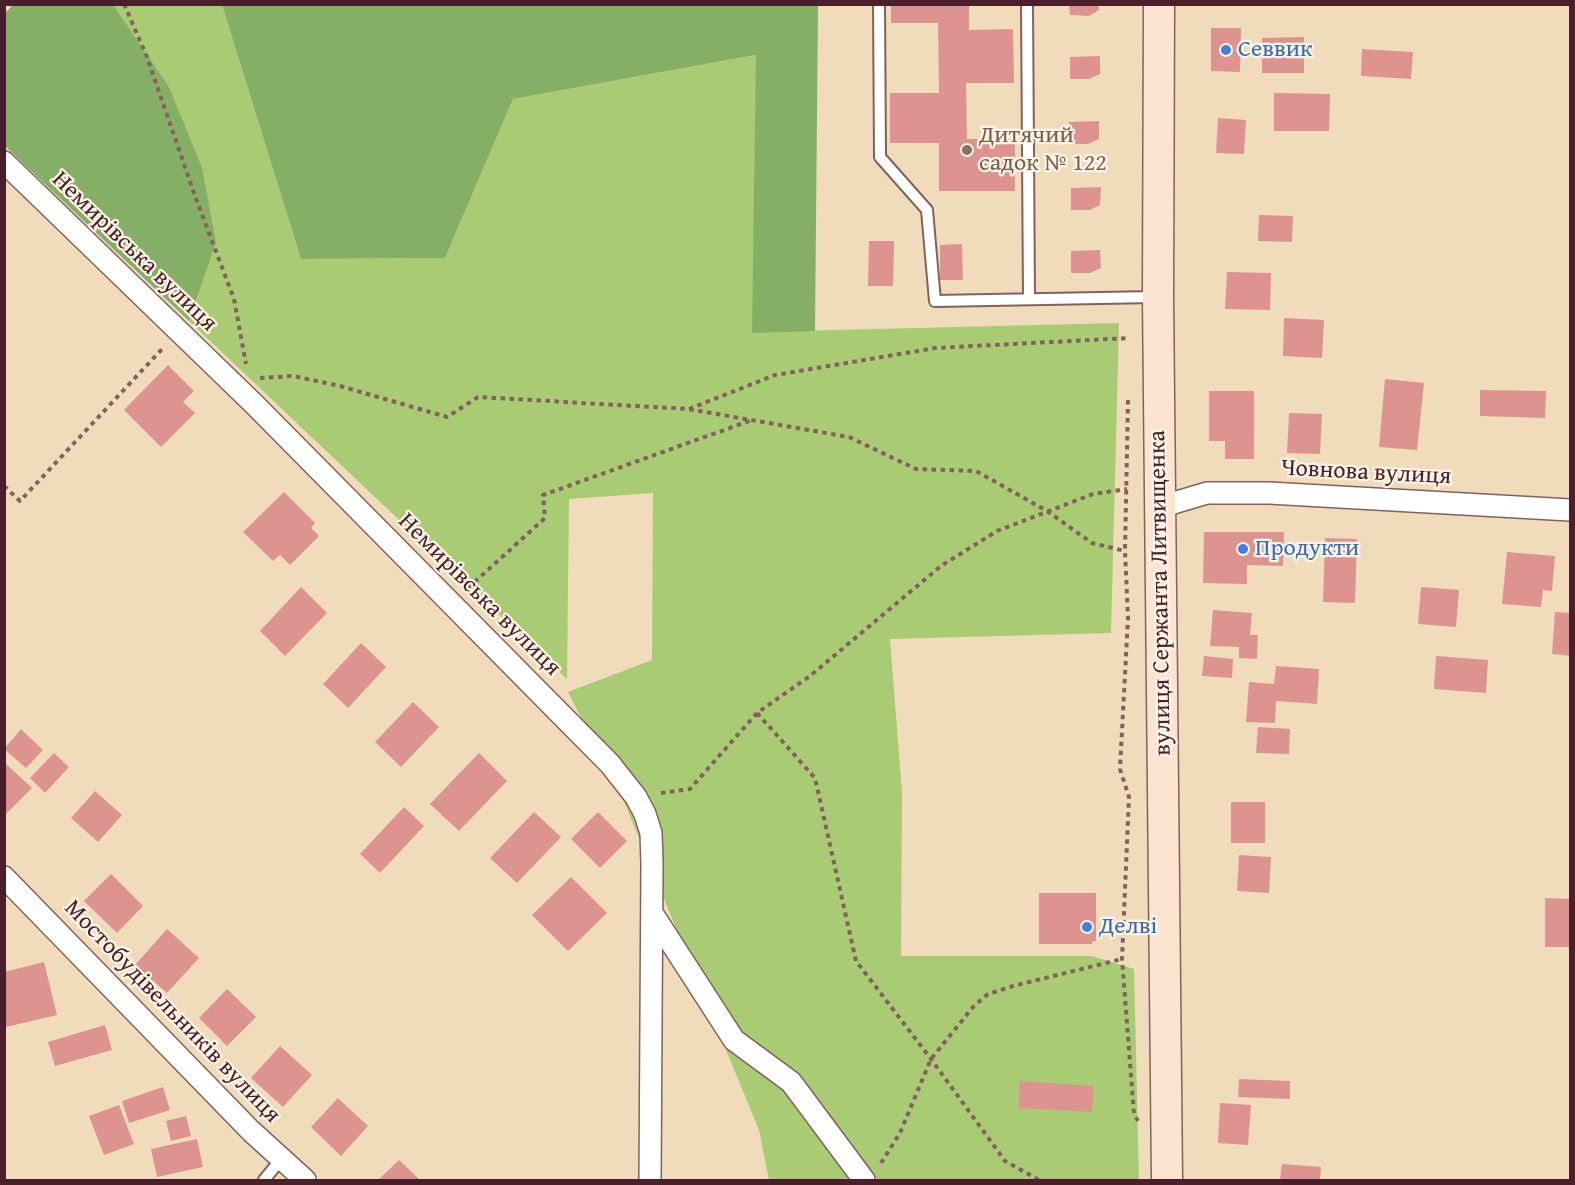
<!DOCTYPE html>
<html>
<head>
<meta charset="utf-8">
<style>
	body { margin:0 }
	#map { position:relative; width:1575px; height:1185px; overflow:hidden; background:#f0dcbb; font-family:"Gentium Book Plus",serif }
	canvas { display:block }
	.frame { position:absolute; inset:0; border:6px solid #4a1f2b; pointer-events:none }
</style>
</head>
<body>
<div id="map">
<canvas width="1575" height="1185"></canvas>
<div class="frame"></div>
</div>
<script>
const context = document.querySelector('canvas').getContext('2d');
context.lineJoin = 'round';
function fill(path, color) {
  context.fillStyle = color;
  context.fill(path, 'evenodd');
}
function shape(rows) {
  const path = new Path2D();
  for (const r of rows) {
    path.moveTo(r[0], r[1]);
    for (let i = 2; i < r.length; i += 2) path.lineTo(r[i], r[i + 1]);
  }
  return path;
}
function stroke(path, color, width, dash) {
  context.strokeStyle = color;
  context.lineWidth = width;
  context.lineCap = dash ? 'butt' : 'round';
  context.setLineDash(dash || []);
  context.stroke(path);
}
function label(font, color, halo, rows, align = 'center') {
  context.font = font + ' "Gentium Book Plus",serif';
  context.lineWidth = 4.5;
  context.setLineDash([]);
  context.textBaseline = 'middle';
  context.strokeStyle = halo;
  context.fillStyle = color;
  for (const [text, x, y, turn = 0] of rows) {
    context.save();
    context.translate(x, y);
    context.rotate((+turn || 0) * Math.PI / 180);
    context.textAlign = isNaN(turn) ? turn : align;
    if (halo) context.strokeText(text, 0, 0);
    context.fillText(text, 0, 0);
    context.restore();
  }
}
const green = shape([
	[113,5,222,5,301,259,445,258,513,99,757,55,753,332,1119,323,1111,633,890,639,902,793,901,956,1092,956,1134,969,1139,1180,769,1180,759,1130,625,804,568,692,652,660,653,493,569,499,567,679,189,321,216,243]
]);
const forest = shape([
	[13,5,113,5,169,87,202,168,216,243,189,321,5,146,5,13],
	[222,5,818,5,815,331,752,333,756,55,513,99,445,258,301,259]
]);
const building = shape([
	[891,4,969,4,969,30,1013,29,1014,83,966,83,967,139,1015,139,1015,191,939,191,939,143,890,143,890,93,939,93,938,23,891,23],
	[1069,4,1099,4,1099,10,1089,16,1070,15],
	[1211,28,1241,28,1240,72,1211,71],
	[1304,37,1304,73,1262,73,1262,38],
	[1362,49,1413,52,1411,79,1361,76],
	[1100,56,1100,74,1089,79,1070,79,1070,57],
	[1274,93,1330,94,1329,131,1274,131],
	[1218,118,1246,120,1244,154,1216,153],
	[1099,121,1099,139,1088,144,1069,144,1069,122],
	[1101,187,1100,205,1090,210,1071,210,1071,188],
	[1259,215,1293,216,1292,242,1258,241],
	[869,241,894,241,893,286,868,286],
	[962,244,963,280,940,280,940,245],
	[1100,250,1101,268,1090,273,1071,273,1071,251],
	[1227,272,1271,273,1270,310,1225,309],
	[1284,318,1324,320,1322,358,1283,356],
	[168,365,194,391,183,402,195,413,161,447,124,410],
	[1385,379,1424,383,1417,450,1379,447],
	[1480,390,1546,391,1545,418,1480,416],
	[1209,391,1254,391,1254,459,1225,459,1225,441,1209,441],
	[1289,413,1322,414,1320,454,1287,453],
	[284,492,315,523,311,528,319,536,290,565,280,555,273,561,243,532],
	[1204,532,1284,532,1283,566,1247,565,1247,584,1203,583],
	[1325,538,1357,539,1355,603,1323,602],
	[1507,552,1555,556,1552,591,1543,590,1541,607,1502,604],
	[301,587,327,613,285,656,260,631],
	[1421,587,1459,590,1456,627,1418,624],
	[1213,610,1252,613,1250,635,1258,635,1257,659,1239,658,1239,647,1210,646],
	[1555,612,1570,613,1570,656,1552,654],
	[361,643,386,667,348,708,323,684],
	[1204,656,1233,659,1232,678,1202,676],
	[1436,656,1488,660,1486,693,1434,689],
	[1276,666,1319,669,1317,704,1276,701,1275,723,1246,722,1249,682,1274,684],
	[413,702,439,727,401,767,375,742],
	[1258,727,1290,729,1289,754,1256,753],
	[21,729,43,750,26,768,4,749],
	[54,753,69,767,45,793,30,778],
	[479,753,507,781,459,831,430,804],
	[4,762,32,788,4,816],
	[95,791,122,815,98,842,71,818],
	[1231,802,1265,802,1265,843,1231,843],
	[404,807,424,826,380,873,360,854],
	[534,812,561,837,517,883,490,858],
	[598,812,627,841,600,868,571,839],
	[1239,855,1271,857,1269,893,1237,891],
	[111,874,143,906,117,933,84,901],
	[571,877,607,913,568,951,532,915],
	[1039,893,1096,893,1096,941,1092,942,1092,944,1039,944],
	[1545,898,1570,899,1569,947,1545,947],
	[167,929,199,958,167,993,135,965],
	[44,962,57,1015,6,1027,4,972],
	[227,989,256,1017,227,1046,199,1018],
	[105,1025,112,1050,55,1066,48,1042],
	[280,1046,312,1075,283,1107,251,1078],
	[1239,1079,1290,1081,1290,1099,1238,1097],
	[1020,1081,1094,1086,1092,1112,1018,1108],
	[163,1087,170,1110,129,1123,122,1101],
	[338,1098,368,1126,341,1156,311,1127],
	[1220,1103,1251,1105,1248,1145,1218,1143],
	[119,1105,134,1144,104,1155,89,1116],
	[186,1116,191,1136,171,1141,166,1121],
	[197,1139,203,1167,157,1177,151,1149],
	[399,1160,420,1180,378,1180],
	[1282,1164,1321,1167,1320,1180,1280,1180]
]);
const path = shape([
	[124,4,147,57,195,196,234,299,246,364],
	[260,378,293,376,340,386,447,417,478,397,688,409,849,437,916,469,976,471,1047,511,1092,543,1125,551],
	[1128,400,1125,551,1128,618,1120,769,1129,797,1122,959,1134,1114,1138,1121],
	[689,409,775,375,935,348,1129,338],
	[4,486,20,501,163,348],
	[468,588,545,518,543,495,752,420],
	[757,713,815,778,856,961,931,1059,1005,1161,1039,1180],
	[661,793,690,789,757,713,810,676,941,566,997,531,1093,494,1127,489],
	[881,1163,900,1133,931,1059,974,1006,988,994,1013,986,1122,959]
]);
const service = shape([
	[879,4,880,157,927,210,935,301,1155,297],
	[1027,4,1029,299],
	[264,1180,282,1158]
]);
const minor = shape([
	[4,162,254,404,610,764,636,797,645,814,651,833,652,863,650,1180],
	[1160,507,1207,493,1269,493,1570,510],
	[4,877,251,1131,305,1180],
	[652,913,734,1040,791,1082,864,1180]
]);
const secondary = shape([
	[1159,4,1158,297,1167,1180]
]);
const markers = [
	[1226,50,6,"#3f7fe0"],
	[967,150,6,"#8d6e63"],
	[1243,549,6,"#3f7fe0"],
	[1087,927,6,"#3f7fe0"]
];
const shopNames = [
	["Севвик",1238,50],
	["Продукти",1255,549],
	["Делві",1099,927]
];
const educationNames = [
	["Дитячий",979,136],
	["садок № 122",979,164]
];
const streetNames = [
	["Немирівська вулиця",134,252,44],
	["Човнова вулиця",1366,473,3],
	["вулиця Сержанта Литвищенка",1161,593,-91],
	["Немирівська вулиця",479,595,45],
	["Мостобудівельників вулиця",172,1012,46]
];
fill(green, '#a8cb74');
fill(forest, '#86af66');
fill(building, '#dd9490');
stroke(service, '#84615d', 14);
stroke(minor, '#84615d', 24);
stroke(secondary, '#84615d', 33);
stroke(path, '#84615d', 4, [4.5, 4.5]);
stroke(service, '#fff', 10);
stroke(minor, '#fff', 21);
stroke(secondary, '#fde4d1', 30);
for (const [x, y, r, color] of markers) {
  const dot = new Path2D();
  dot.arc(x, y, r, 0, 2 * Math.PI);
  context.fillStyle = color;
  context.fill(dot);
  stroke(dot, '#fcf5e5', 2);
}
label('24px', '#366cbe', '#fcf5e5', shopNames, 'left');
label('24px', '#785e54', '#fcf5e5', educationNames, 'left');
label('24px', '#4a1f2b', '#fcf5e5', streetNames);
</script>
</body>
</html>
